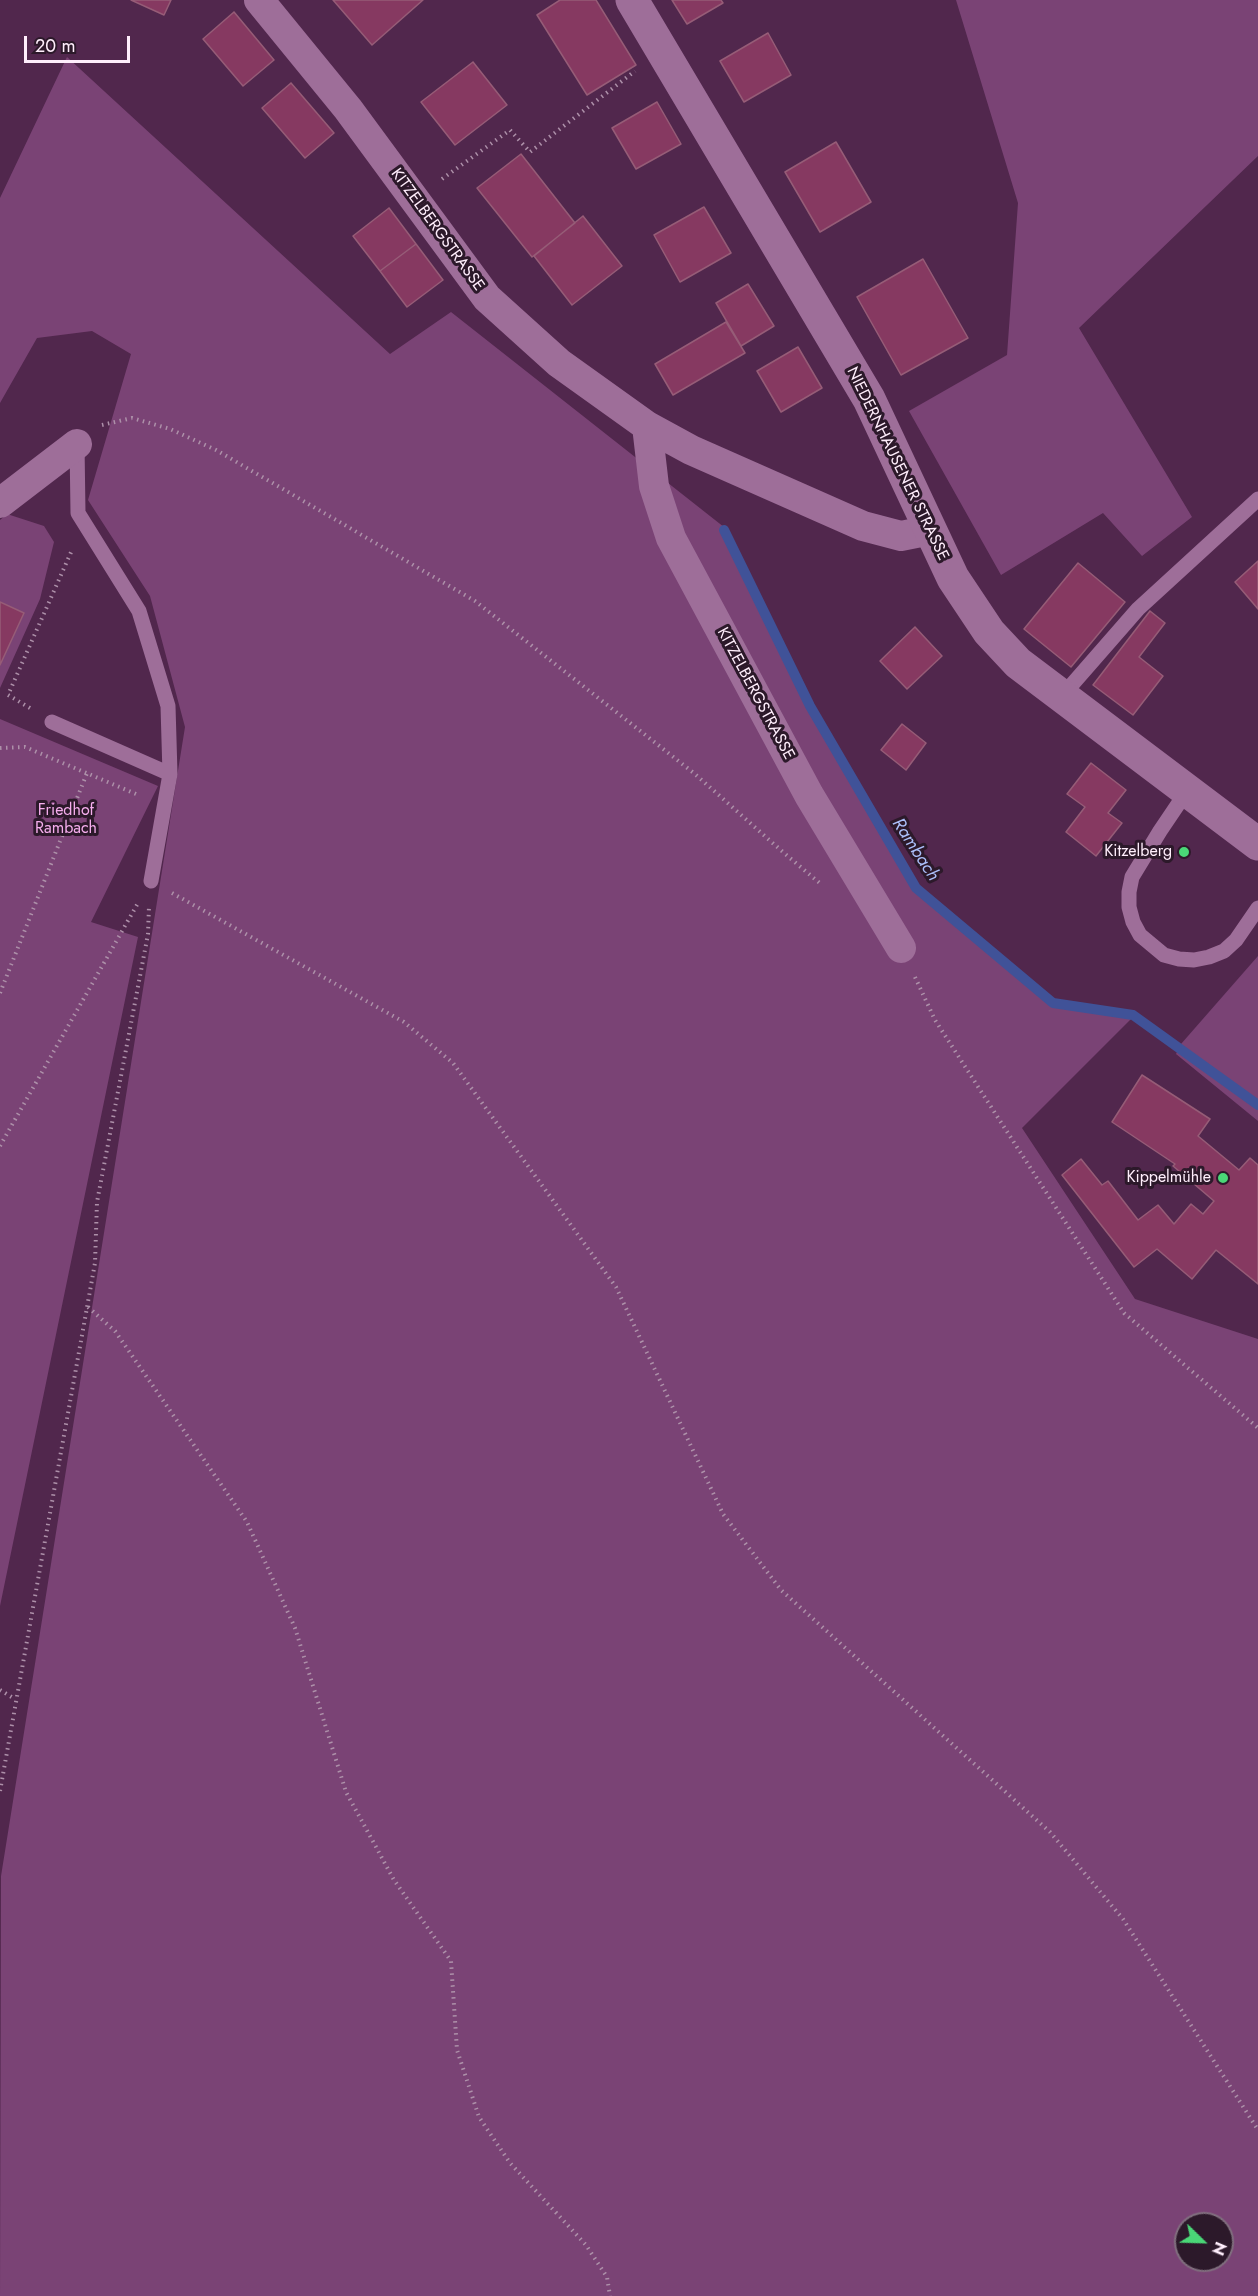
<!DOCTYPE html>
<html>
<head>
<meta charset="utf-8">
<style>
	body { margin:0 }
	#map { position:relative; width:1258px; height:2296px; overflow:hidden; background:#51274d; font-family:Jost,sans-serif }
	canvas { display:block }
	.north { position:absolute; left:1174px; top:2212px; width:60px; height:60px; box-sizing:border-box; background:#2c192a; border:2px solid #806e7e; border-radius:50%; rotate:113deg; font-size:16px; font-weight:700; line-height:24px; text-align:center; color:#ffeefc }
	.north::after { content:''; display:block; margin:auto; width:21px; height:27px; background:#4ad777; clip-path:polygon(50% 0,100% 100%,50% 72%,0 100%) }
	.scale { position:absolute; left:24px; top:36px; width:106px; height:27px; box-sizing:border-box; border:3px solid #ffeefc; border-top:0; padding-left:8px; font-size:18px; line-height:21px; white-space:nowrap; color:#ffeefc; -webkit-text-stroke:4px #2c192a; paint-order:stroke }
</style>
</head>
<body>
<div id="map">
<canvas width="1258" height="2296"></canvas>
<div class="north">N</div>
<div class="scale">20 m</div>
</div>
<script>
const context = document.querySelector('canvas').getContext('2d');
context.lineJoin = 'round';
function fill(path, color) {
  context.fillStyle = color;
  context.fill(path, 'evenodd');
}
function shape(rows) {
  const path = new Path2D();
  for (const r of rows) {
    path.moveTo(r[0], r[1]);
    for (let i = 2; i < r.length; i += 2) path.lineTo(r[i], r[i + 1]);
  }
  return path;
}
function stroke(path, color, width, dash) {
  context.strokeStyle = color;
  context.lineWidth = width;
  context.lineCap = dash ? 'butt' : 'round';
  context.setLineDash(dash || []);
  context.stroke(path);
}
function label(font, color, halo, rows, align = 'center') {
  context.font = font + ' Jost,sans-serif';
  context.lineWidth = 6;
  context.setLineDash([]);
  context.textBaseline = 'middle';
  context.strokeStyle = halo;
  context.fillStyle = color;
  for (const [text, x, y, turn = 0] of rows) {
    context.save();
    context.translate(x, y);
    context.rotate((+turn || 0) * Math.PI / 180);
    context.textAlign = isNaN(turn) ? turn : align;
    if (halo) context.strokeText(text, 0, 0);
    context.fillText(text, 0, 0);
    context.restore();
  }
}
const green = shape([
	[956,0,1258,0,1258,156,1079,328,1192,517,1142,556,1103,513,1001,575,909,411,1007,355,1018,203],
	[67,57,390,354,451,312,729,531,809,710,914,890,1053,1007,1132,1018,1022,1128,1135,1299,1258,1339,1258,2296,0,2296,1,1876,185,727,150,596,88,500,131,354,92,331,37,338,0,403,0,198],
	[1186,2224,1222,2224,1222,2260,1186,2260],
	[7,514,44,526,54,542,40,599,0,688,0,520],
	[0,719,158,786,91,922,138,937,0,1606],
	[1258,956,1258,1121,1176,1054,1181,1044]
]);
const stream = shape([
	[724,530,810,706,916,888,1053,1003,1133,1015,1258,1105]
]);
const building = shape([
	[131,0,171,0,164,15,131,0],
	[333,0,423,0,372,45,333,0],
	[560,0,596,0,636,65,587,95,537,15,560,0],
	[672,0,721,0,723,3,687,24,672,0],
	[234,12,274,60,243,86,203,39,234,12],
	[768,33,791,75,744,102,720,61,768,33],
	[473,62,507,105,455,145,421,102,473,62],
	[291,83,334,133,305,158,262,108,291,83],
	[657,102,681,144,636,169,612,128,657,102],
	[836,142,871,202,820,232,785,172,836,142],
	[521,154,575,223,532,257,477,188,521,154],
	[704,207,731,253,680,282,654,235,704,207],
	[389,208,416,244,380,271,353,236,389,208],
	[583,216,622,266,572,305,534,256,583,216],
	[416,244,443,280,407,307,380,271,416,244],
	[923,259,968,338,901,375,857,297,923,259],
	[748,284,774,326,741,346,716,303,748,284],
	[726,322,745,353,673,395,655,364,726,322],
	[798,347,822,388,781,412,757,371,798,347],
	[1258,561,1258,609,1235,582,1258,561],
	[1078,563,1125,602,1071,667,1024,629,1078,563],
	[0,602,24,613,0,665,0,602],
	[1150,611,1165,623,1139,657,1163,676,1133,715,1093,685,1150,611],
	[915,627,942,656,907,689,880,661,915,627],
	[902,724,926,743,906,770,881,750,902,724],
	[1091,763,1126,790,1108,813,1122,823,1096,856,1066,832,1085,807,1067,794,1091,763],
	[1142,1075,1210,1119,1198,1136,1239,1170,1250,1158,1258,1165,1258,1284,1216,1250,1192,1279,1157,1249,1134,1267,1062,1175,1081,1159,1102,1185,1108,1181,1138,1220,1158,1205,1174,1224,1191,1204,1203,1214,1214,1201,1173,1166,1175,1164,1112,1122,1142,1075]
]);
const path = shape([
	[442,179,510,130,530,152,635,71],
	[102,425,132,418,170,429,216,450,475,601,695,774,784,853,822,885],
	[30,708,8,695,72,550],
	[0,748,25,747,136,794],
	[172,893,404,1022,453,1063,616,1287,723,1514,781,1590,1050,1832,1123,1919,1258,2130],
	[915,977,935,1020,1124,1313,1258,1428],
	[0,993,87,773],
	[0,1146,138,903],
	[88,1307,115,1331,247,1522,295,1628,346,1792,394,1880,451,1961,457,2050,479,2117,510,2163,586,2245,607,2277,610,2296],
	[0,1690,15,1699],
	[0,1791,95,1263,97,1202,148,934,149,906]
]);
const lane = shape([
	[77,444,78,513,139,611,168,706,170,774,151,881],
	[1062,696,1138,609,1258,499],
	[52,722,170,774],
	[1187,791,1160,831,1132,877,1129,892,1129,907,1133,922,1140,935,1164,955,1179,959,1194,960,1209,957,1224,951,1236,940,1258,908]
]);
const street = shape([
	[259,0,348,109,487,298,559,363,647,426,691,450,863,526,901,536,931,530],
	[647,426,654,486,671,538,809,795,901,948],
	[0,503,77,444]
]);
const secondary = shape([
	[632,0,869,399,953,578,989,632,1018,663,1258,844]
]);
const markers = [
	[1184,852,6,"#4ad777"],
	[1223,1178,6,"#4ad777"]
];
const streetNames = [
	["KITZELBERGSTRASSE",437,230,54],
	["NIEDERNHAUSENER STRASSE",897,464,64],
	["KITZELBERGSTRASSE",755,694,62]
];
const parkNames = [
	["Friedhof",66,811],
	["Rambach",66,829]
];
const poiNames = [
	["Kitzelberg",1172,852],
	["Kippelmühle",1211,1178]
];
const waterNames = [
	["Rambach",915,850,57]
];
fill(green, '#7a4375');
stroke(stream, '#405298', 10);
fill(building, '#863961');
stroke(building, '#965c77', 1.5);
stroke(path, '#ad90a9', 4, [1.5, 4.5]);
stroke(lane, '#9e6e99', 15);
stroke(street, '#9e6e99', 30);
stroke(secondary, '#9e6e99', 33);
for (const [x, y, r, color] of markers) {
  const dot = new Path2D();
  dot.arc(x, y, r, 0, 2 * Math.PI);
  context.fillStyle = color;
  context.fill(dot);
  stroke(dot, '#2c192a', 2);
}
label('16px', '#ffeefc', '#2c192a', streetNames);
label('16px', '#f6aeee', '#2c192a', parkNames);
label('16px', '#ffeefc', '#2c192a', poiNames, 'right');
label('italic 18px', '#abbef9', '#2c192a', waterNames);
</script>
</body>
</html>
